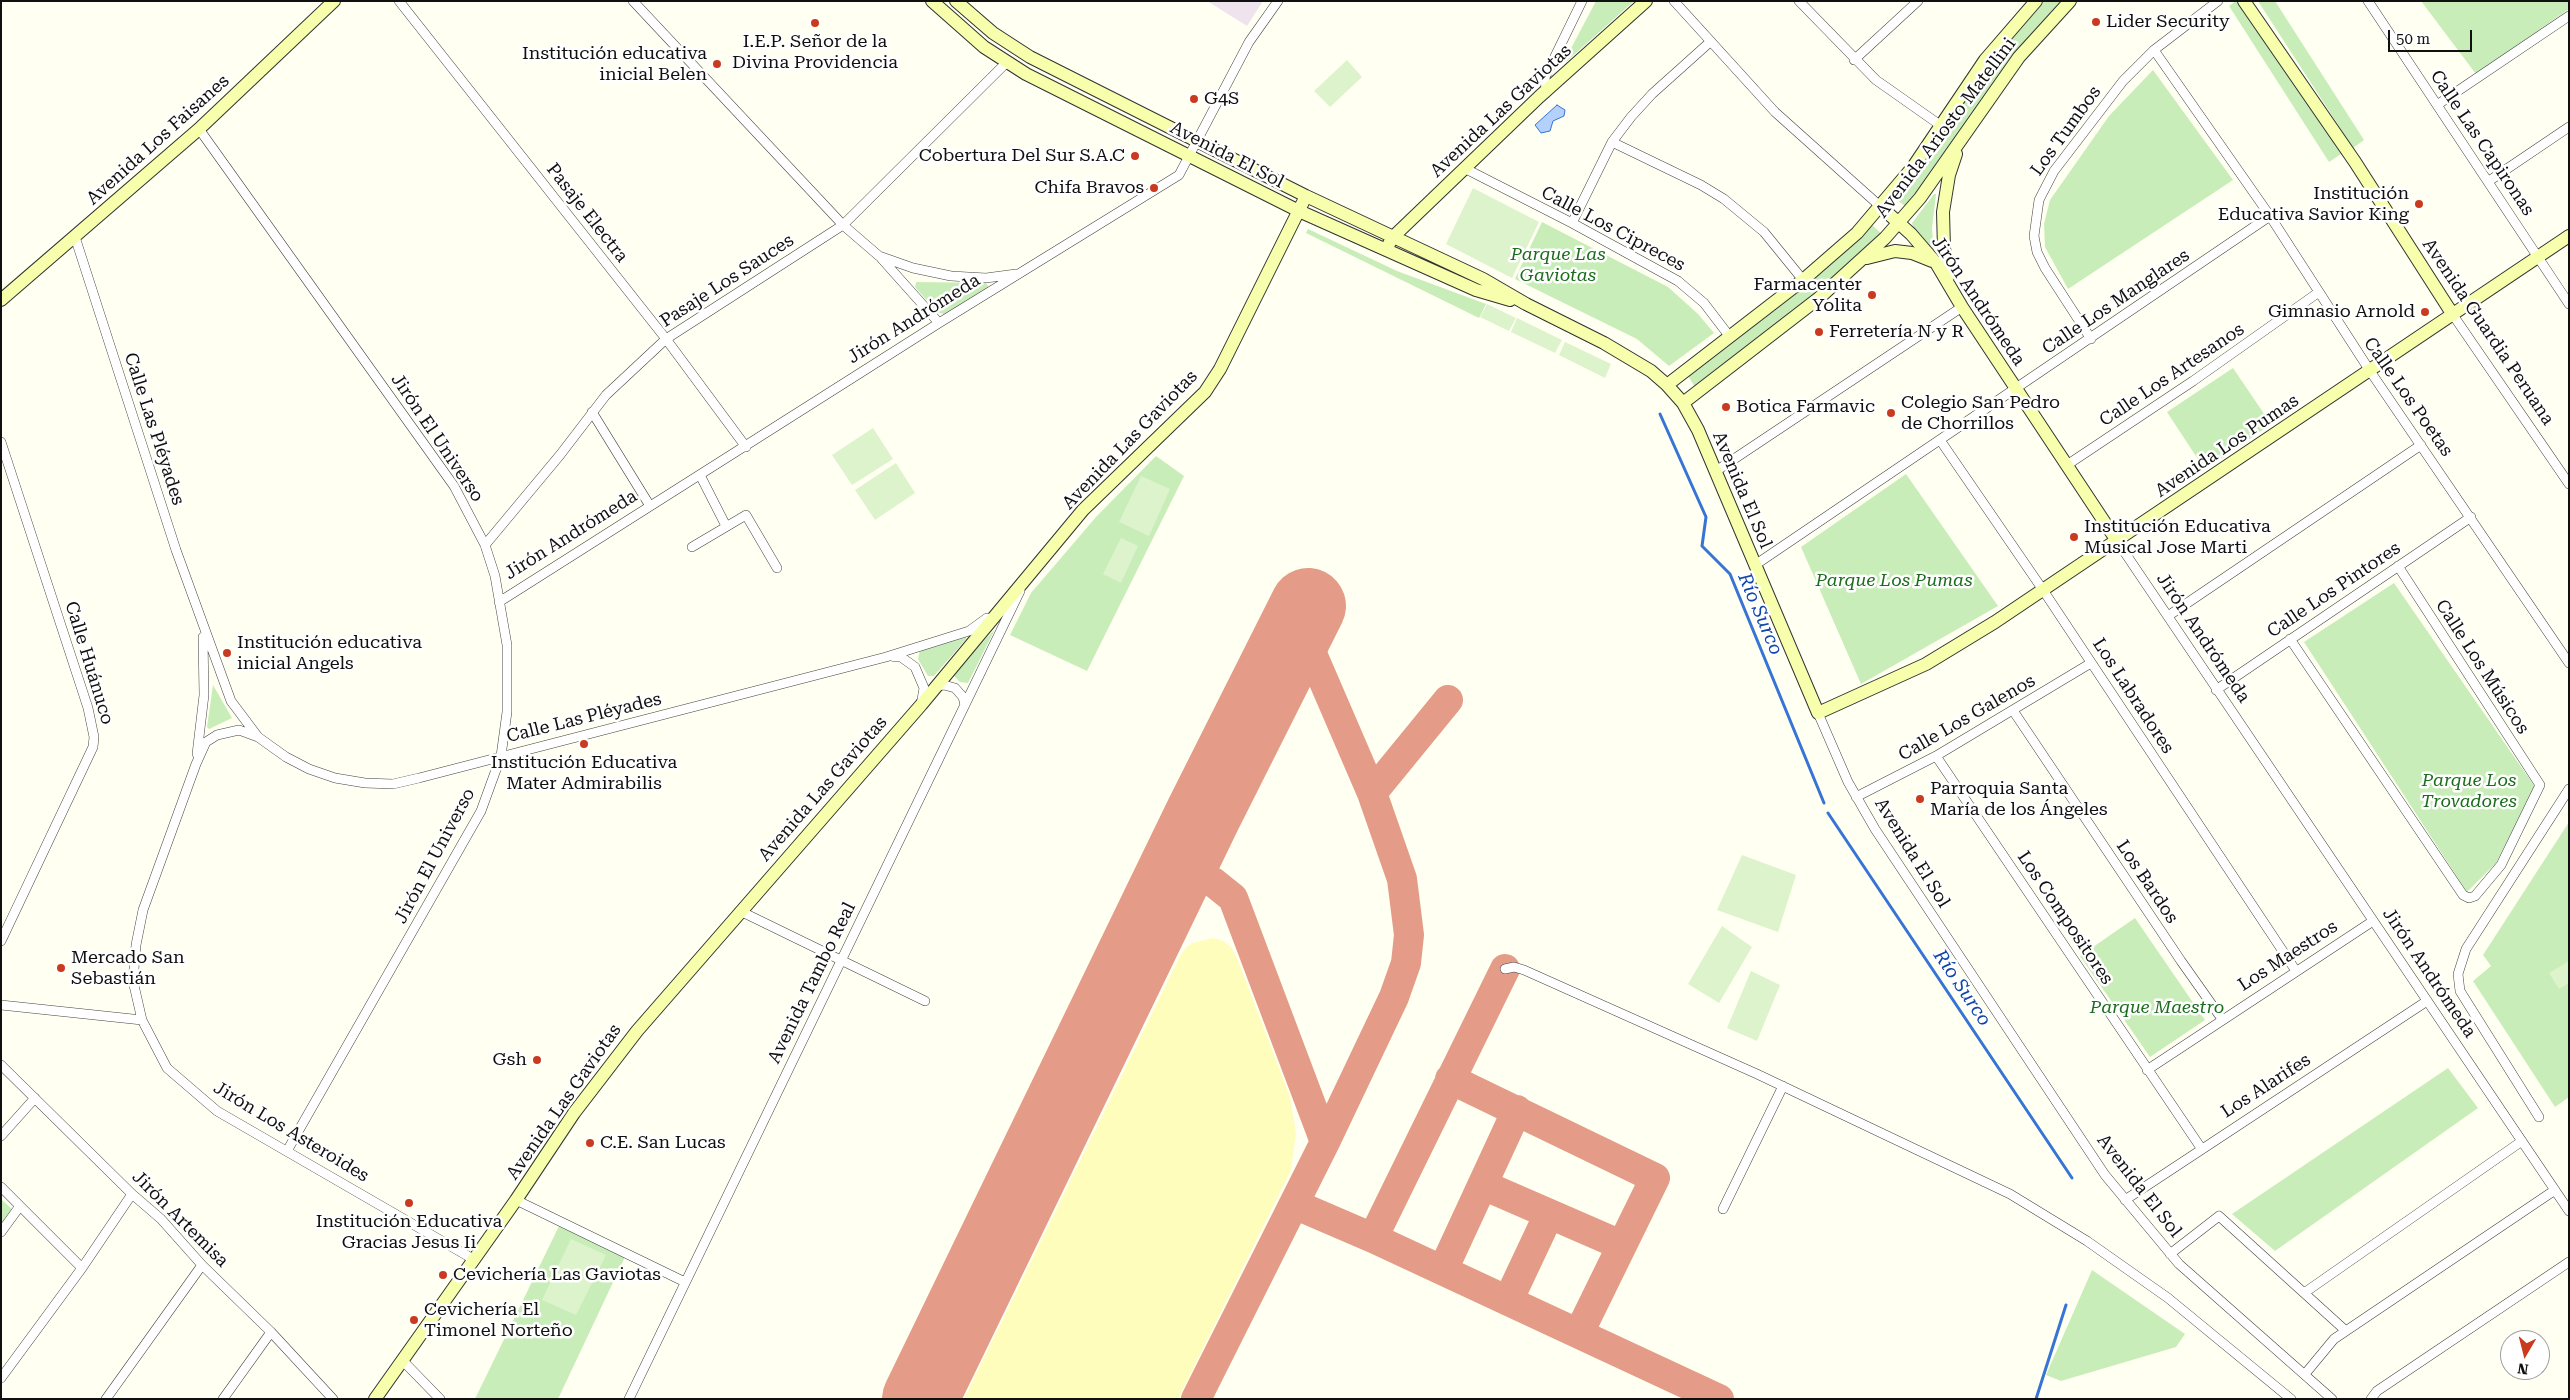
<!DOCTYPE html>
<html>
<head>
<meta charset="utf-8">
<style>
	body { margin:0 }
	#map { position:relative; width:2570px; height:1400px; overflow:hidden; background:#fffff2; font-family:"Roboto Serif",serif }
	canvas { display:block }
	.frame { position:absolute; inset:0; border:2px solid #101010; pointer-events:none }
	.north { position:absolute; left:2500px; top:1330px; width:50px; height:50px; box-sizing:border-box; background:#fff; border:1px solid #9f9f9f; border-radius:50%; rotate:188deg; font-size:14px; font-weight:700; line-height:20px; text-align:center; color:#101010 }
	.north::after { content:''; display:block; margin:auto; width:18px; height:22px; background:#ca3a1e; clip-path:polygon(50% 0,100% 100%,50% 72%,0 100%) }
	.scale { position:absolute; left:2388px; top:30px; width:84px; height:22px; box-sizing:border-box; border:2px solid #101010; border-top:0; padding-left:6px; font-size:15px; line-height:18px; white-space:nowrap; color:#101010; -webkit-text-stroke:4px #fff; paint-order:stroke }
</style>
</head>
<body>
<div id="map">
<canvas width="2570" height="1400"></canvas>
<div class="frame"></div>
<div class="north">N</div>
<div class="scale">50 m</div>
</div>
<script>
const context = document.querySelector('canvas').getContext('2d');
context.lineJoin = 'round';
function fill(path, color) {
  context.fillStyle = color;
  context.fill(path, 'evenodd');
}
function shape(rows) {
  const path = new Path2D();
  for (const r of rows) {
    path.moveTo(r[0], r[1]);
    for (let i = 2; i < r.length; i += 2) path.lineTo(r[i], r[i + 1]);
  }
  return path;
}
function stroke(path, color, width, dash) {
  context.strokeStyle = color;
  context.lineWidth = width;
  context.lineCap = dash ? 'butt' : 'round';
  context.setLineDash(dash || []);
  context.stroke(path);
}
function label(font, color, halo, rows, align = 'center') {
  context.font = font + ' "Roboto Serif",serif';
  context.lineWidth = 5;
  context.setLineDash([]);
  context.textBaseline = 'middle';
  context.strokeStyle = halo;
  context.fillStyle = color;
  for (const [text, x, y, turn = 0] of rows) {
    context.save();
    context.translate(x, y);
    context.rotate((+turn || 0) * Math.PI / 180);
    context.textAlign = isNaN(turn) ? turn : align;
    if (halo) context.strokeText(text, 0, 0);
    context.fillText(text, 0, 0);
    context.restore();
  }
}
const industrial = shape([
	[1207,1,1263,1,1247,26]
]);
const green = shape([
	[1596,1,1634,1,1566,62,1566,58],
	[2044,1,2063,1,1998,75,1906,207,1895,198,1987,66],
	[2236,1,2243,1,2341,154,2329,162,2229,6],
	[2258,1,2275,1,2364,140,2353,148],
	[2421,1,2569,1,2569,9,2476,74],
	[2153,70,2233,180,2068,289,2045,247,2044,224,2050,200,2109,116],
	[1934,194,1936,194,1932,228,1934,255,1914,230,1912,223],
	[1542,222,1668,287,1698,314,1714,333,1669,366,1637,339,1515,279],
	[1872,225,1882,234,1843,272,1695,387,1688,376,1852,245],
	[1308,229,1397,271,1486,304,1479,318,1306,233],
	[916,282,986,283,988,286,988,290,946,315,937,312,915,287],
	[2233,368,2271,424,2205,470,2167,412],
	[1156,456,1184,476,1087,671,1010,635,1031,593,1096,517],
	[1906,474,1998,606,1861,684,1801,547],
	[2394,583,2535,787,2496,863,2467,892,2304,642],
	[995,629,968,683,960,682,954,676,955,671],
	[965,637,967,638,934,676,928,676,918,659,920,650],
	[213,685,232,718,209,729,207,727],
	[2569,822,2569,1097,2555,1107,2473,981,2491,966,2483,955],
	[2135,918,2205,1020,2150,1057,2080,956],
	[2448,1068,2478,1108,2275,1251,2232,1214],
	[1,1199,16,1213,1,1233],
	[559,1226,625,1257,558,1399,475,1399],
	[2092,1270,2185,1334,2176,1347,2061,1381,2046,1375]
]);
const sand = shape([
	[1213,938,1223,941,1231,947,1237,958,1290,1097,1296,1133,1291,1170,1178,1399,964,1399,1179,958,1186,947,1193,943]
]);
const pitch = shape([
	[1347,60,1362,77,1330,107,1314,91],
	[1473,188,1539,222,1512,278,1446,244],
	[1487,304,1516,318,1509,331,1480,317],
	[1517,318,1562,340,1555,353,1511,332],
	[1565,342,1611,364,1605,378,1559,355],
	[873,428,893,459,852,485,832,455],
	[896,463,915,493,875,520,855,490],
	[1141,476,1170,489,1149,536,1119,522],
	[1121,538,1138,546,1121,583,1103,574],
	[1742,855,1796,875,1778,932,1717,910],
	[1722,926,1752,947,1719,1003,1688,984],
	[2569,961,2569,983,2559,989,2549,973],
	[1751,971,1780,985,1757,1041,1727,1028],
	[571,1239,606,1255,576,1315,542,1300]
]);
const water = shape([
	[1557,105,1565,110,1564,116,1553,121,1550,131,1541,133,1535,125,1557,105]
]);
const stream = shape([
	[1660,414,1706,517,1702,546,1730,574,1824,803],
	[1828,813,2072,1178],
	[2036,1399,2066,1305]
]);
const taxiway = shape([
	[1372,793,1448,700],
	[1166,891,1177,884,1202,878,1213,882,1233,898,1325,1142],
	[1450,1079,1655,1178,1579,1333],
	[1483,1185,1621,1245],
	[1294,1204,1373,1238,1719,1399],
	[1373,1238,1505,969],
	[1443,1270,1517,1110],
	[1508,1301,1549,1214],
	[1196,1399,1325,1142,1394,997,1406,963,1409,935,1402,879,1372,793,1300,626]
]);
const runway = shape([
	[920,1399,1203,815,1308,606]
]);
const street = shape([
	[399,1,666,339,746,447],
	[633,1,843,225,879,256,913,268,951,276,986,278,1016,274],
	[1674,1,1775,112,1881,207],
	[1799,1,1876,80,1940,125],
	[2368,1,2569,304],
	[2154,50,2270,216,2370,371,2569,663],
	[1854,60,1918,1],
	[1546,90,1545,77,1582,1],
	[2437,105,2569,16],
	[199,129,454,486,485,545,495,576,507,645,507,712,501,756,481,811,287,1151],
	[1612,142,1701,185,1724,199,1764,232,1803,280],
	[1466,169,1572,223,1678,281,1704,303,1730,337],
	[2489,181,2569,127],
	[1572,223,1612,142,1631,117,1652,94,1710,42],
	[75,237,176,550,231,701,258,737,286,757,309,769,335,778,365,783,393,784,419,778,886,657,969,631,987,618],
	[881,258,939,323],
	[2453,315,2569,484],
	[2091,339,2045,268,2037,252,2034,236,2039,200,2054,171,2123,81,2154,50,2218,1],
	[592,412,650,506],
	[1940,440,2043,590,2296,971],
	[1,442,88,708,94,737,93,747,1,941],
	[2067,465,2193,381,2319,292],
	[1716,471,1962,307],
	[700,475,726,526],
	[2117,541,2569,1211],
	[485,545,560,455,606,395,666,339,843,225,1006,63],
	[692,547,746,515,777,568],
	[1755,565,2270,216],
	[499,602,939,323,1179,175,1249,42,1278,1],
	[2168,616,2421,445],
	[2290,639,2463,895,2469,898,2475,896,2501,865,2540,785,2398,566],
	[894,657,901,657,915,667,924,688,921,705],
	[936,686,944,685,955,688,963,697,965,705],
	[2216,690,2471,517],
	[2014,712,2181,961,2222,1019],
	[1818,713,1848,782,1875,829,2105,1175,2179,1264,2332,1399],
	[258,737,239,730,217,735,206,742,196,764,143,910,136,945,133,981,142,1020,167,1068,217,1111,473,1259],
	[197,754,204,695,203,637],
	[1936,756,2201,1148],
	[1856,797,1936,756,2091,663],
	[740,911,925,1001],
	[1505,969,1514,967,1524,970,1757,1074,2010,1194,2087,1241,2168,1298,2291,1399],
	[1,1005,142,1020],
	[1,1065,132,1194,161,1219,202,1265,271,1332,333,1399],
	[2147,1070,2373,921],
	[2539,1117,2460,991,2458,974,2466,949,2569,789],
	[1,1136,35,1098],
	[1,1187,82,1268],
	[516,1200,685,1282],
	[2125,1200,2427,1001],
	[1723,1209,1783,1086],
	[1,1232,20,1206],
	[2170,1254,2219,1216,2346,1331],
	[2304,1293,2522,1141],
	[404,1362,440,1399],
	[2305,1374,2334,1339,2555,1190],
	[1,1378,82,1268,132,1194],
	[106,1399,202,1265],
	[223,1399,271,1332],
	[629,1399,1020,591],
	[2371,1399,2377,1391,2569,1262]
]);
const secondary = shape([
	[932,1,984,47,1026,74,1299,211,1476,290,1510,300],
	[956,1,993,33,1030,57,1306,196,1483,279,1526,304,1604,343,1651,371,1667,385,1683,403,1698,430,1818,713,1926,664,1995,622,2569,236],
	[2244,1,2355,162,2453,315],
	[1881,207,1911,234,1936,263,1962,307,2117,541],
	[1389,244,1392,238,1539,97,1646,1],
	[1867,258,1895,251,1912,253,1932,261],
	[1948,277,1944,248,1943,212,1949,175,1956,154],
	[1,300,199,129,334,1],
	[1667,385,1803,280,1857,233,1913,167,1985,60,2036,1],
	[1683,403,1819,298,1885,238,1920,198,2019,57,2070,1],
	[375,1399,516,1200,574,1113,637,1031,921,705,1083,510,1205,392,1220,369,1306,196]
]);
const markers = [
	[2096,22,5,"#ca3a1e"],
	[815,23,5,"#ca3a1e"],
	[717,64,5,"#ca3a1e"],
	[1194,99,5,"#ca3a1e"],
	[1135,156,5,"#ca3a1e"],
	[1154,188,5,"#ca3a1e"],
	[2419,204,5,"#ca3a1e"],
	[1872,295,5,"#ca3a1e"],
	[2425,312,5,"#ca3a1e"],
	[1819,332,5,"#ca3a1e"],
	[1726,407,5,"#ca3a1e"],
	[1891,413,5,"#ca3a1e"],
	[2074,537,5,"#ca3a1e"],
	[227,653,5,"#ca3a1e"],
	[584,744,5,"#ca3a1e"],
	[1920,799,5,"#ca3a1e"],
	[61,968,5,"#ca3a1e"],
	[537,1060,5,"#ca3a1e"],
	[590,1143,5,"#ca3a1e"],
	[409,1203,5,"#ca3a1e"],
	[443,1275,5,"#ca3a1e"],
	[414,1320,5,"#ca3a1e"]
];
const poiNames = [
	["Lider Security",2106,22],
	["I.E.P. Señor de la",815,42,"center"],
	["Divina Providencia",815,63,"center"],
	["Institución educativa",707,54,"right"],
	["inicial Belen",707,75,"right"],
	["G4S",1204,99],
	["Cobertura Del Sur S.A.C",1125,156,"right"],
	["Chifa Bravos",1144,188,"right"],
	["Institución",2409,194,"right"],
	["Educativa Savior King",2409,215,"right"],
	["Farmacenter",1862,285,"right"],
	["Yolita",1862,306,"right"],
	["Gimnasio Arnold",2415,312,"right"],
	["Ferretería N y R",1829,332],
	["Colegio San Pedro",1901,403],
	["de Chorrillos",1901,424],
	["Botica Farmavic",1736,407],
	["Institución Educativa",2084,527],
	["Musical Jose Marti",2084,548],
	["Institución educativa",237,643],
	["inicial Angels",237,664],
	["Institución Educativa",584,763,"center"],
	["Mater Admirabilis",584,784,"center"],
	["Parroquia Santa",1930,789],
	["María de los Ángeles",1930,810],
	["Mercado San",71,958],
	["Sebastián",71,979],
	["Gsh",527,1060,"right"],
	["C.E. San Lucas",600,1143],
	["Institución Educativa",409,1222,"center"],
	["Gracias Jesus Ii",409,1243,"center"],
	["Cevichería Las Gaviotas",453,1275],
	["Cevichería El",424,1310],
	["Timonel Norteño",424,1331]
];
const streetNames = [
	["Avenida Las Gaviotas",1501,111,-43],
	["Avenida Ariosto Matellini",1946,128,-53],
	["Los Tumbos",2066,131,-54],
	["Avenida Los Faisanes",158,140,-42],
	["Calle Las Capironas",2482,143,56],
	["Avenida El Sol",1227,155,27],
	["Pasaje Electra",587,213,52],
	["Calle Los Cipreces",1613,229,28],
	["Pasaje Los Sauces",727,281,-33],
	["Jirón Andrómeda",1978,301,56],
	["Calle Los Manglares",2116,302,-34],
	["Jirón Andrómeda",914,319,-32],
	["Avenida Guardia Peruana",2488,332,56],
	["Calle Los Artesanos",2172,375,-34],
	["Calle Los Poetas",2408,397,55],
	["Calle Las Pléyades",154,429,72],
	["Jirón El Universo",437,438,56],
	["Avenida Las Gaviotas",1130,440,-46],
	["Avenida Los Pumas",2227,446,-34],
	["Avenida El Sol",1742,490,67],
	["Jirón Andrómeda",571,535,-32],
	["Calle Los Pintores",2334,590,-34],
	["Jirón Andrómeda",2203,638,56],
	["Calle Huánuco",89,663,73],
	["Calle Los Músicos",2482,667,57],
	["Los Labradores",2133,696,57],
	["Calle Las Pléyades",584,718,-14],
	["Calle Los Galenos",1967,718,-30],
	["Avenida Las Gaviotas",823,789,-49],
	["Avenida El Sol",1912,853,58],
	["Jirón El Universo",435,856,-62],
	["Los Bardos",2147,882,56],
	["Los Compositores",2065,918,56],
	["Los Maestros",2288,956,-33],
	["Jirón Andrómeda",2429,973,56],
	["Avenida Tambo Real",812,983,-64],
	["Los Alarifes",2266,1086,-33],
	["Avenida Las Gaviotas",564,1102,-55],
	["Jirón Los Asteroides",291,1132,31],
	["Avenida El Sol",2139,1186,52],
	["Jirón Artemisa",180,1219,45]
];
const parkNames = [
	["Parque Las",1558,255],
	["Gaviotas",1558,276],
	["Parque Los Pumas",1894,581],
	["Parque Los",2469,781],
	["Trovadores",2469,802],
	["Parque Maestro",2157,1008]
];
const waterNames = [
	["Río Surco",1760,614,67],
	["Río Surco",1962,988,56]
];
fill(industrial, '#efe4ed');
fill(green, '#c9edb9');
fill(sand, '#fefdbc');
fill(pitch, '#ddf3cb');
fill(water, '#b3d1fa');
stroke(water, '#3674d6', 1);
stroke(stream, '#3674d6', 3);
stroke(taxiway, '#e49c88', 30);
stroke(runway, '#e49c88', 76);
stroke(street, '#434343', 10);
stroke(secondary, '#323232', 14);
stroke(street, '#fff', 9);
stroke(secondary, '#f7ffad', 12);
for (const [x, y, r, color] of markers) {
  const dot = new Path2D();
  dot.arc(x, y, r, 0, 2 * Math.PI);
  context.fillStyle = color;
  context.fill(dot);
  stroke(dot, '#fff', 2);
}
label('18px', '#101010', '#fff', poiNames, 'left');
label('18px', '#101010', '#fff', streetNames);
label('italic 18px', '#1b6d1b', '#fff', parkNames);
label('italic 19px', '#1046ab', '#fff', waterNames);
</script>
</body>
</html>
